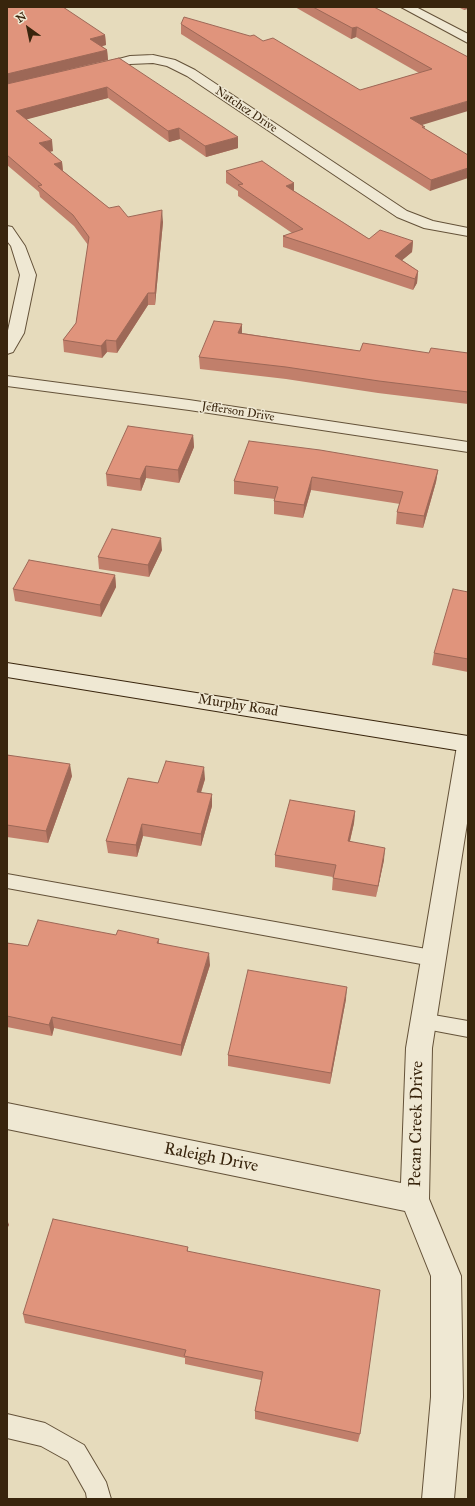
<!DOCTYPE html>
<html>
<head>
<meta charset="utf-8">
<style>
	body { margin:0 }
	#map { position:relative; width:475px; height:1506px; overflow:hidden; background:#e6dbbc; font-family:"IM FELL Great Primer",serif }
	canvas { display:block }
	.frame { position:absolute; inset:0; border:8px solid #39250d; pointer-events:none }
	.north { position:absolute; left:8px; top:8px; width:40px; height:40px; -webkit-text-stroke:3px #efe8d3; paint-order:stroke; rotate:327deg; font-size:11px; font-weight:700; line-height:16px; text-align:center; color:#39250d }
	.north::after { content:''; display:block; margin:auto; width:14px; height:18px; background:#39250d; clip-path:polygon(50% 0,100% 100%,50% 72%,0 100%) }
</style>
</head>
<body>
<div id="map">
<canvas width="475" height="1506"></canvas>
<div class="frame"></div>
<div class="north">N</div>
</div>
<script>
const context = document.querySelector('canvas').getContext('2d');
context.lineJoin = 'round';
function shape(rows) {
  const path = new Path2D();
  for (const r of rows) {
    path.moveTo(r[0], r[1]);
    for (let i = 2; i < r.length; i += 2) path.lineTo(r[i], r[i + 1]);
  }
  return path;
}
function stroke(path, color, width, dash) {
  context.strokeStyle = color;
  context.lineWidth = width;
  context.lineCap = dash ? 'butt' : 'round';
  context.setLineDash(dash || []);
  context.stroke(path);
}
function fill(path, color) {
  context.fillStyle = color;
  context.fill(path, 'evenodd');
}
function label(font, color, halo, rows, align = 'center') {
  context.font = font + ' "IM FELL Great Primer",serif';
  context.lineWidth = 3;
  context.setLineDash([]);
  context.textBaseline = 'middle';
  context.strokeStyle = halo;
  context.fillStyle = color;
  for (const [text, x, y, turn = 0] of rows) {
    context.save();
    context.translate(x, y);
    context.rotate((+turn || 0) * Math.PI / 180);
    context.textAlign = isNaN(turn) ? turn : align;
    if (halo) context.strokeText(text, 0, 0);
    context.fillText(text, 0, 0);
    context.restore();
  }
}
const lane = shape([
	[7,874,432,950,438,953,441,958,438,963,432,966,7,888,7,874],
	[422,1013,468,1021,468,1037,415,1027,413,1021,415,1015,422,1013],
	[7,1414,45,1423,84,1445,106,1482,111,1499,87,1499,86,1493,68,1461,41,1446,7,1438,7,1414]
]);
const street = shape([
	[401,7,416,7,468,34,468,43,401,7],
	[153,55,175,60,195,70,407,211,433,221,468,228,468,236,424,228,397,217,187,76,167,66,153,63,130,64,96,73,90,69,92,66,130,56,153,55],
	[7,226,12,227,25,246,36,275,24,333,13,352,7,354,7,335,20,275,11,246,7,241,7,226],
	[7,376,189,400,468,442,468,452,189,410,7,386,7,376],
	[468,738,468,817,432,1048,429,1199,461,1276,463,1397,454,1499,422,1499,431,1397,431,1276,405,1211,7,1129,7,1103,401,1183,406,1048,457,746,460,740,468,738]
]);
const secondary = shape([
	[7,663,468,736,468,752,7,677,7,663]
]);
const wall = shape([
	[7,7,105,35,106,45,102,46,107,50,108,60,49,74,119,58,238,148,206,157,180,139,169,142,108,98,26,119,53,151,49,152,62,162,63,171,109,208,128,217,163,222,155,305,148,305,117,353,107,352,102,358,64,352,63,340,76,323,88,245,74,226,40,197,39,192,7,165],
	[295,7,374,7,468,57,422,125,425,129,468,155,430,191,181,34,181,24,263,41,360,90,419,73,356,37,351,39],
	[458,7,468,7,464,10],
	[226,171,294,191,369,239,413,241,412,252,402,260,418,271,417,283,413,290,283,247,283,236,292,233,238,196,238,191,226,183],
	[242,324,242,333,360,351,429,353,468,353,468,404,378,393,286,379,200,369,199,357],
	[193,435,194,447,179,483,146,478,141,491,107,486,106,474],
	[438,470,436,482,423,528,396,524,397,512,400,504,311,490,303,518,274,514,274,501,275,499,234,494,234,481],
	[162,550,149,577,99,569,98,557],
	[115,575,116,587,101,617,15,601,13,589],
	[468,592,468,672,432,665,434,653],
	[7,755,72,776,48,843,7,837],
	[205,779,201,793,212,806,201,846,143,836,137,857,108,853,106,841,158,783],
	[355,811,354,823,350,841,384,860,376,897,332,890,333,877,275,867,275,855],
	[116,935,159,939,159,943,210,965,181,1056,54,1028,52,1036,7,1027,7,943,28,946],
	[346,999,330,1084,228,1066,228,1055],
	[188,1247,188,1251,360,1434,358,1442,255,1419,255,1411,261,1380,185,1364,185,1358,25,1323,23,1314]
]);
const shadedWall = shape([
	[465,7,468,7,468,9,464,10],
	[357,27,356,37,351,39,352,28],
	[105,35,106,45,91,49,90,39],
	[107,50,108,60,7,84,7,74],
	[107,87,108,98,17,122,16,111],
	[468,101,468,111,409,129,410,118],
	[179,128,180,139,169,142,168,131],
	[238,137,238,148,206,157,205,146],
	[52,140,53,151,40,154,39,143],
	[62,162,63,173,54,164],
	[468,168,468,178,430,191,431,180],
	[294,183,294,194,286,186],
	[162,210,163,222,155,305,155,293],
	[413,241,412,252,394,267,395,256],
	[418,271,417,283,413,290,415,279],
	[148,293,148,305,117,353,116,341],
	[242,324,242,336,238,333],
	[106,340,107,352,102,358,101,346],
	[193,435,194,447,179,483,178,470],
	[146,466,146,478,141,491,140,479],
	[438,470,436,482,423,528,424,516],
	[312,477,311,490,303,518,304,505],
	[161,538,162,550,149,577,148,565],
	[115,575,116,587,101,617,100,605],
	[70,764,72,776,48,843,46,831],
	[204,767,205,779,197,804,197,792],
	[212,794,212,806,201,846,201,834],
	[355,811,354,823,347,853,348,841],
	[142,824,143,836,137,857,136,845],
	[385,848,384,860,376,897,378,886],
	[209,953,210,965,181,1056,181,1045],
	[347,987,346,999,330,1084,331,1073],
	[52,1017,54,1028,52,1036,49,1025],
	[7,1219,9,1225,7,1229]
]);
const building = shape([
	[7,7,63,7,105,35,90,39,107,50,7,74,7,7],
	[313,7,374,7,468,57,468,101,410,118,425,127,422,127,468,155,468,168,431,180,181,24,184,17,250,36,254,35,263,41,273,38,360,90,432,69,357,27,352,28,313,7],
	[119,58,238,137,205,146,179,128,168,131,107,87,16,111,52,140,39,143,62,162,54,164,109,208,119,206,128,217,162,210,155,293,148,293,116,341,106,340,101,346,63,340,76,323,89,237,73,215,38,186,42,185,7,155,7,84,119,58],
	[262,161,294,183,286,186,369,239,380,230,413,241,395,256,418,271,415,279,283,236,303,229,238,185,243,184,226,171,262,161],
	[214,321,242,324,238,333,360,351,363,343,429,353,431,348,468,353,468,392,379,381,286,367,199,357,214,321],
	[128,426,193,435,178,470,146,466,140,479,106,474,128,426],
	[249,441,320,450,438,470,424,516,397,512,403,492,312,477,304,505,274,501,278,487,234,481,249,441],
	[112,529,161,538,148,565,98,557,112,529],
	[29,560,115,575,100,605,13,589,29,560],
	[453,589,468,592,468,659,434,653,453,589],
	[7,755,70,764,46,831,7,825,7,755],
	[166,761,204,767,197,792,212,794,201,834,142,824,136,845,106,841,128,778,158,783,166,761],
	[290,800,355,811,348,841,385,848,378,886,333,878,336,865,275,855,290,800],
	[38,920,116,935,118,930,159,939,157,943,209,953,181,1045,52,1017,49,1025,7,1016,7,943,28,946,38,920],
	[248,970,347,987,331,1073,228,1055,248,970],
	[53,1219,188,1247,187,1251,380,1290,360,1434,255,1411,263,1372,184,1356,186,1350,23,1314,53,1219]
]);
const farStreetnames = [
	["Natchez Drive",246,110,34],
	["Jefferson Drive",238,412,9]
];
const streetNames = [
	["Murphy Road",238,706,9]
];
const nearStreetnames = [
	["Pecan Creek Drive",417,1124,-89],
	["Raleigh Drive",211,1158,11]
];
stroke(lane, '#645239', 2);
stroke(street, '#645239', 2);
stroke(secondary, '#39250d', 2);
fill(lane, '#efe8d3');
fill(street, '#efe8d3');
fill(secondary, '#efe8d3');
fill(wall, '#c17f6b');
fill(shadedWall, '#9d6857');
fill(building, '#e0947c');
stroke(building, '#9d6857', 1);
label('12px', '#39250d', '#efe8d3', farStreetnames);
label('14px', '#39250d', '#efe8d3', streetNames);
label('17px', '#39250d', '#efe8d3', nearStreetnames);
</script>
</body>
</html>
